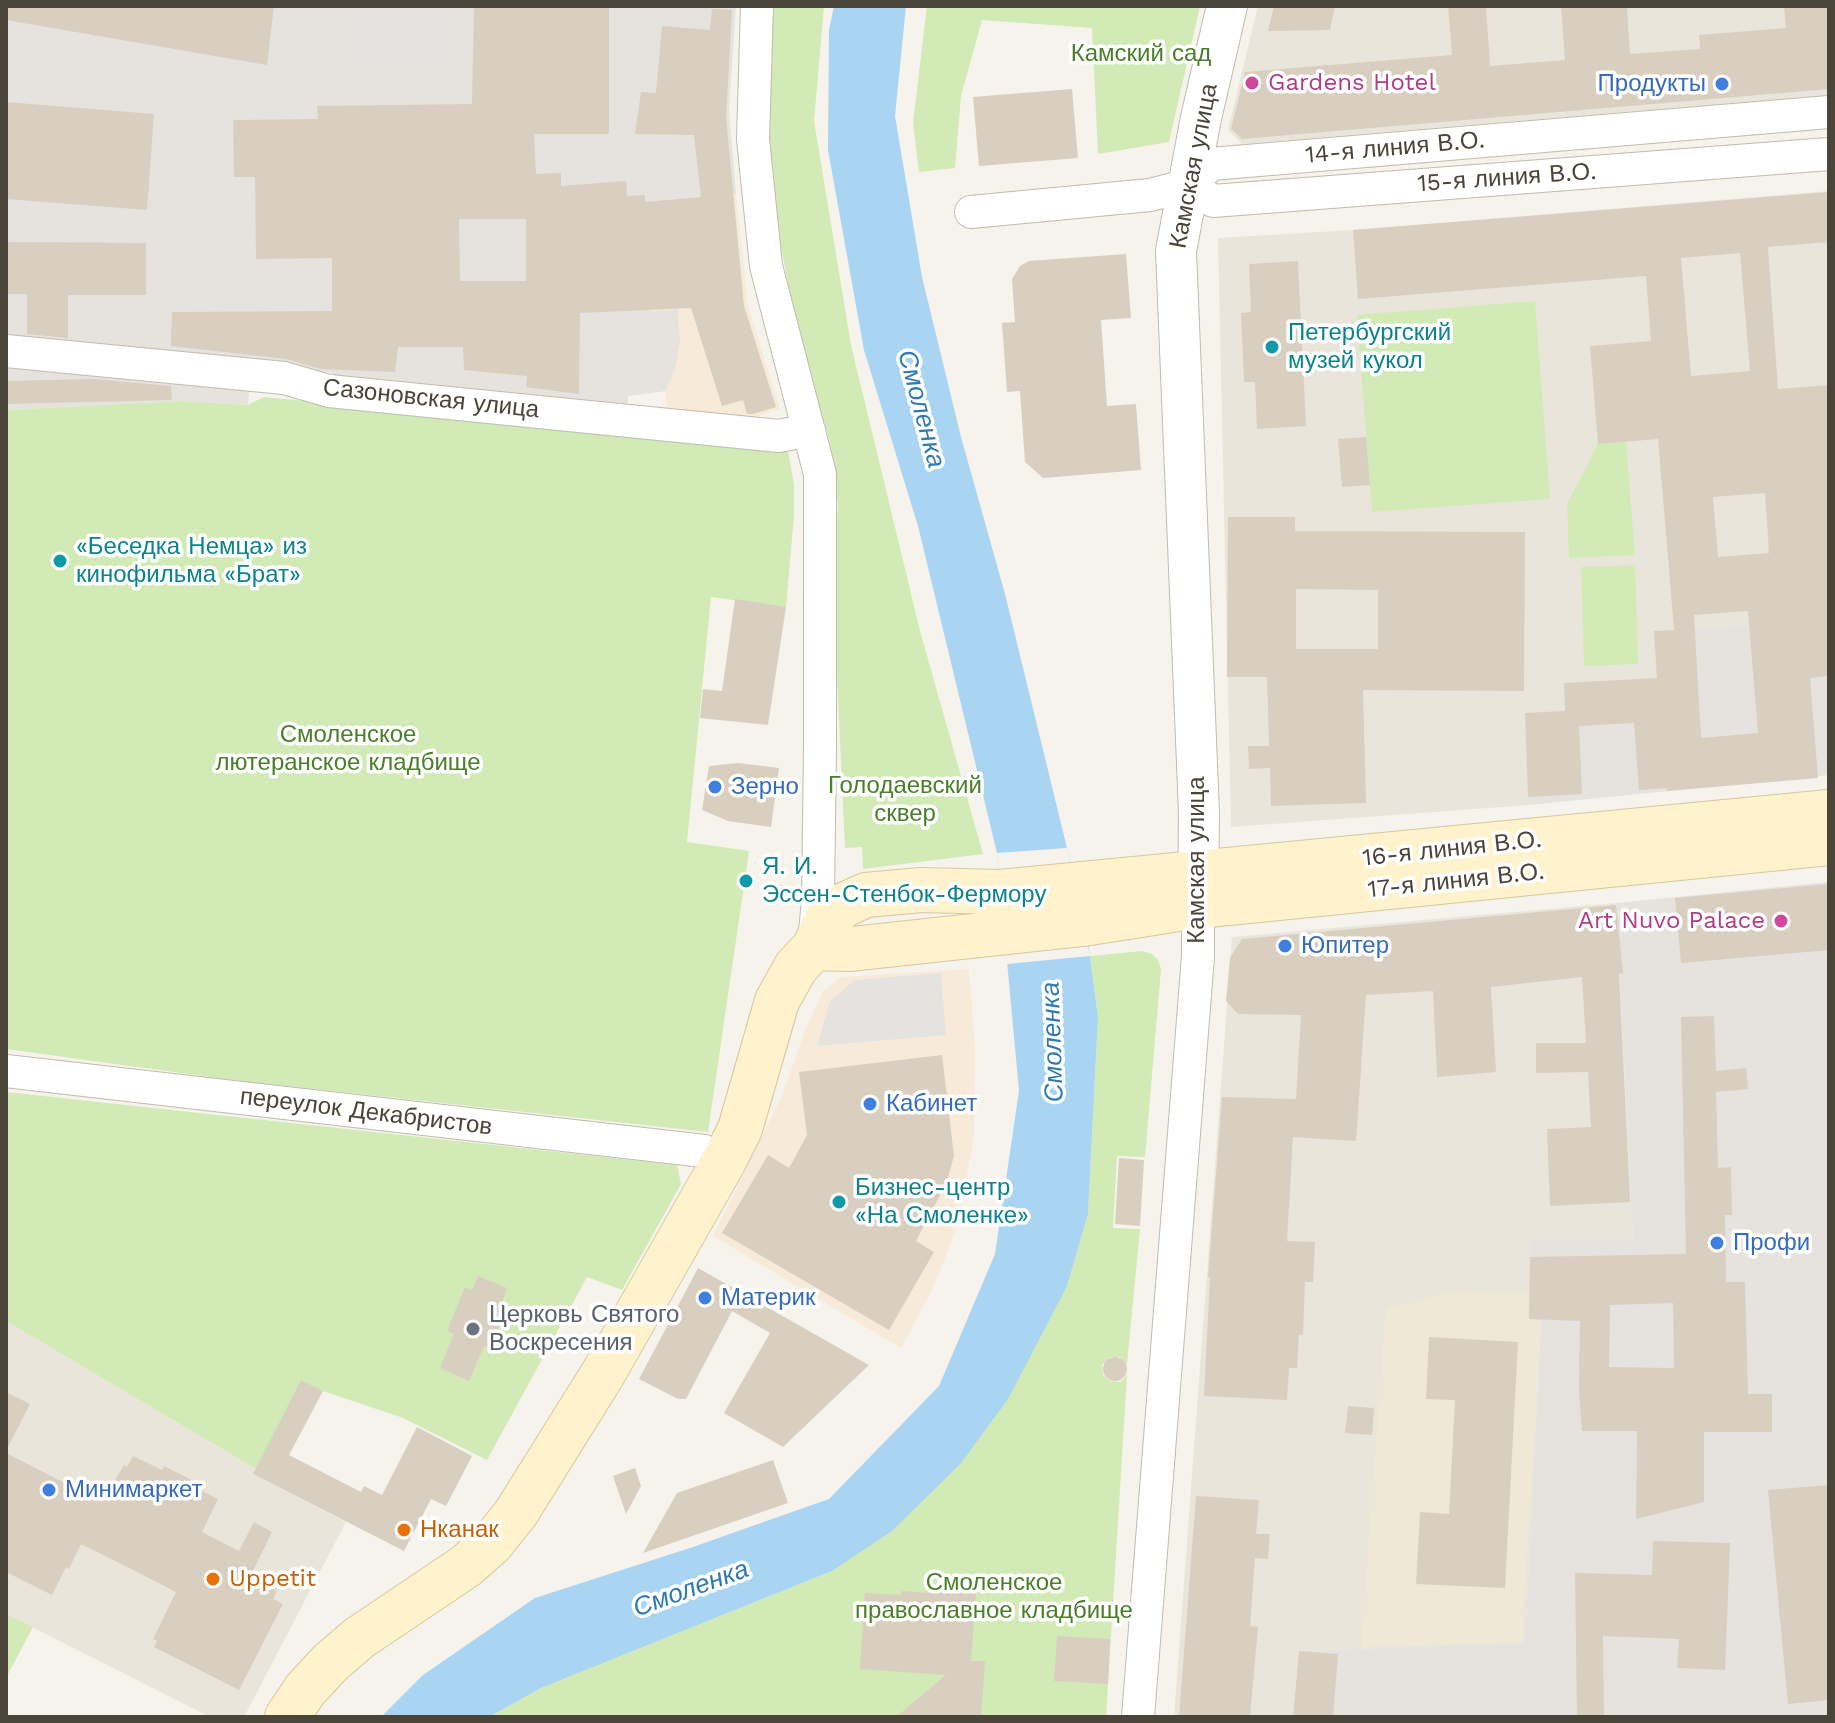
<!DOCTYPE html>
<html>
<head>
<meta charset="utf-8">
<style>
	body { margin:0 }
	#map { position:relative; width:1835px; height:1723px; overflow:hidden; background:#f6f3ec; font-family:"Work Sans",sans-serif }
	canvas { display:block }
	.frame { position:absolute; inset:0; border:8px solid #4b4439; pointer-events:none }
</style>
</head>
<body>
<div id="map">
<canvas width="1835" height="1723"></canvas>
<div class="frame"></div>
</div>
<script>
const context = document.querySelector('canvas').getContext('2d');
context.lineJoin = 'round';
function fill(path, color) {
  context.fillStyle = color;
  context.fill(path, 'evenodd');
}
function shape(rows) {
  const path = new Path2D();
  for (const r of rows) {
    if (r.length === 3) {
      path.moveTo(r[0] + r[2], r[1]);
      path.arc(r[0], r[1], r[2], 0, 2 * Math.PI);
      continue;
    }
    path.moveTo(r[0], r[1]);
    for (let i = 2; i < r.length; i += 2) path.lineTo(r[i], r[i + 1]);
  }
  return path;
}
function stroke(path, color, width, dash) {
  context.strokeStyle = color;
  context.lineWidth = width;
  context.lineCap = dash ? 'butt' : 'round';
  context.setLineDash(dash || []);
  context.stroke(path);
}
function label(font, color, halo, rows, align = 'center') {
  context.font = font + ' "Work Sans",sans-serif';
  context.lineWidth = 7;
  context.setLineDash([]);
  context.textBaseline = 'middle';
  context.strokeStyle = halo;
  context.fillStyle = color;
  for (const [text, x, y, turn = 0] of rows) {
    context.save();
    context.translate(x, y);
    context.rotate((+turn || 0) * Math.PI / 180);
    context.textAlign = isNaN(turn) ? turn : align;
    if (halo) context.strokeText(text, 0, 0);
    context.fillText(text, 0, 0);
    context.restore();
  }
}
const residential = shape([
	[1258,6,1829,6,1829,95,1242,144,1228,130],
	[1829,191,1829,488,1749,625,1655,631,1657,678,1564,684,1565,711,1525,713,1529,805,1231,827,1218,238,1353,230],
	[1616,903,1633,1240,1530,1242,1541,1319,1525,1643,1299,1651,1293,1717,1174,1717,1232,937],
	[6,1321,256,1469,253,1474,346,1522,244,1717,210,1717,6,1614]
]);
const commercial = shape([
	[736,194,748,306,780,409,749,419,666,408,666,391,675,369,680,342,678,309,650,311,649,294,669,200],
	[969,969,975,1048,974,1135,959,1220,946,1256,932,1290,901,1348,713,1236,782,1096,807,1025,823,991,841,977]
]);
const industrial = shape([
	[6,6,736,6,729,110,736,194,669,200,677,292,649,294,650,311,678,309,680,342,675,369,666,391,628,396,627,414,333,381,331,372,209,363,6,341],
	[6,361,250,381,248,405,181,401,6,410],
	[1829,488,1829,775,1529,805,1525,713,1565,710,1563,683,1656,678,1654,631,1749,625,1743,555,1794,551],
	[1829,882,1829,1717,1293,1717,1299,1651,1525,1643,1541,1320,1529,1319,1530,1241,1633,1240,1616,903]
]);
const education = shape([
	[1449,1291,1528,1294,1527,1319,1541,1320,1522,1642,1361,1647,1386,1306,1406,1305]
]);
const green = shape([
	[771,6,824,6,814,121,851,345,920,631,983,854,863,869,862,847,845,848,832,569,838,506,830,442,798,335,773,205,769,128],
	[927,6,1200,6,1169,142,1098,154,1092,28,982,20,961,96,955,168,919,172,913,123],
	[1535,301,1550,499,1372,512,1357,315],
	[264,397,787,446,794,484,794,515,786,607,711,597,687,842,749,851,708,1132,232,1080,6,1049,6,410,181,401,248,405],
	[1626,442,1635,555,1569,558,1567,504,1598,444],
	[1635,565,1638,664,1584,666,1581,567],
	[1142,951,1152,954,1158,960,1161,969,1145,1157,1117,1156,1113,1228,1140,1229,1127,1364,1120,1357,1110,1357,1102,1365,1103,1375,1110,1381,1120,1382,1127,1375,1106,1717,489,1717,541,1688,832,1571,1067,1286,1088,1214,1098,1017,1090,956],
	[6,1092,677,1165,681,1184,622,1290,587,1277,487,1460,403,1418,323,1391,256,1469,6,1321],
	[6,1614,33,1627,6,1678]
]);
const parking = shape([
	[348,6,455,6,453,75,347,73],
	[941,973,946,1035,817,1046,830,1001,855,980]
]);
const water = shape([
	[834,6,906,6,895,116,922,277,961,437,1005,594,1067,848,1089,949,1098,1017,1088,1214,1067,1286,1008,1399,961,1463,892,1531,832,1571,541,1688,489,1717,381,1717,423,1675,535,1598,690,1548,829,1499,939,1386,995,1254,1019,1091,997,853,918,526,864,350,828,150,829,30]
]);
const pier = shape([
	[1067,848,1090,956,1007,964,997,853]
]);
const building = shape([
	[6,6,274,6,267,65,6,20],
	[474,6,609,6,609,134,534,134,536,174,561,173,561,186,626,181,627,196,645,195,645,202,701,197,694,135,635,134,641,92,656,93,662,26,710,30,712,9,732,10,726,117,744,306,776,407,753,414,747,414,743,400,722,406,691,308,580,313,579,394,526,387,527,376,464,370,463,347,398,347,395,372,321,369,286,359,171,346,172,312,332,311,332,258,256,259,255,177,234,177,233,120,318,119,317,106,472,104],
	[459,219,526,219,526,281,460,281],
	[1274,6,1335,6,1330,30,1268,31],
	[1448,6,1486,6,1490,66,1565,60,1561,6,1627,6,1630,54,1700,49,1699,35,1786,28,1784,6,1829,6,1829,89,1242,139,1231,129,1245,72,1452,55],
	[1072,89,1078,158,979,166,973,97],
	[6,102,154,114,147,210,6,199],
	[1829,192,1829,242,1768,247,1778,389,1829,385,1829,676,1810,678,1818,778,1667,791,1667,788,1639,790,1634,723,1579,726,1582,794,1528,797,1525,713,1565,711,1564,683,1657,678,1654,631,1674,630,1658,439,1598,444,1590,346,1651,341,1646,276,1358,299,1353,230],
	[1740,253,1750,371,1691,376,1681,258],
	[1765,493,1769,553,1718,557,1713,497],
	[1748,611,1758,733,1701,738,1694,615],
	[6,242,146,243,146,295,68,295,68,338,27,334,27,294,6,294],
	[1126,254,1131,318,1101,320,1107,406,1136,404,1141,470,1043,478,1025,462,1020,391,1007,392,1002,323,1015,322,1012,279,1020,266,1029,261],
	[1298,261,1306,426,1257,429,1255,382,1244,382,1241,313,1251,312,1249,264],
	[94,379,171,386,172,400,6,404,6,381],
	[1366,437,1370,485,1342,487,1338,439],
	[1228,517,1295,517,1295,531,1525,532,1524,691,1363,690,1366,803,1271,806,1270,768,1249,769,1248,746,1269,746,1267,677,1227,677],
	[1296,589,1378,590,1378,649,1296,649],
	[735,599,786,607,768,725,700,718,703,689,722,691],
	[738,763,779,768,771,827,728,821,702,810,709,766],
	[1829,884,1829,950,1681,963,1675,898],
	[1616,905,1623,973,1619,974,1630,1202,1550,1206,1547,1129,1591,1127,1588,1072,1536,1073,1536,1043,1586,1043,1582,977,1491,987,1496,1072,1437,1077,1433,991,1366,995,1356,1141,1293,1137,1287,1241,1315,1242,1313,1282,1305,1282,1303,1335,1299,1335,1297,1368,1289,1368,1287,1400,1204,1396,1210,1277,1208,1277,1222,1097,1296,1099,1301,1015,1238,1014,1226,1001,1230,958,1242,939],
	[1714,1016,1716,1071,1746,1068,1748,1089,1716,1092,1718,1168,1731,1167,1732,1215,1725,1215,1726,1282,1745,1282,1748,1394,1772,1394,1772,1432,1704,1432,1704,1502,1636,1519,1637,1431,1582,1431,1579,1393,1580,1321,1529,1319,1530,1257,1686,1254,1681,1017],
	[1673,1303,1674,1368,1609,1367,1610,1305],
	[942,1055,954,1156,946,1184,916,1241,934,1252,889,1330,722,1233,768,1155,789,1168,807,1135,799,1072],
	[1119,1158,1144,1160,1140,1226,1115,1224],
	[698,1268,869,1365,783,1447,724,1413,770,1333,732,1311,686,1399,678,1399,639,1379],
	[478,1276,507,1288,502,1302,508,1305,490,1348,484,1346,469,1381,440,1368,454,1334,447,1331,465,1287,472,1290],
	[1429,1337,1518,1342,1505,1588,1416,1584,1420,1512,1449,1514,1455,1400,1426,1399],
	[1115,1369,12],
	[301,1380,323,1391,289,1455,361,1492,364,1486,382,1495,417,1427,472,1456,446,1506,431,1499,404,1551,253,1474],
	[6,1392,30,1404,6,1451],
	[1348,1406,1374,1408,1372,1435,1345,1433],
	[6,1453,102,1502,124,1465,127,1467,133,1456,162,1470,164,1466,192,1480,190,1485,218,1499,202,1532,239,1551,254,1522,272,1532,250,1577,277,1591,273,1599,283,1604,239,1690,154,1647,157,1641,153,1639,176,1592,139,1573,81,1544,69,1569,66,1567,52,1595,6,1572],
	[773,1460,788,1503,643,1553,677,1493],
	[635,1468,641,1486,626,1514,613,1476],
	[1829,1485,1829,1700,1788,1704,1768,1490],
	[1196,1496,1259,1500,1256,1534,1270,1534,1268,1559,1255,1558,1250,1626,1258,1627,1250,1717,1179,1717],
	[1653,1541,1730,1543,1725,1670,1677,1668,1679,1639,1603,1636,1604,1717,1577,1717,1575,1573,1652,1575],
	[930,1587,951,1589,950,1593,976,1594,971,1661,985,1661,981,1717,896,1717,946,1675,860,1669,865,1593,901,1595,902,1591,929,1593],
	[1057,1636,1110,1639,1108,1684,1054,1681],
	[1299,1651,1338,1654,1333,1717,1293,1717]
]);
const minor = shape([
	[757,6,753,139,766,266,820,474,820,748,818,900,814,943],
	[1189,185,1213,201,1829,154],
	[971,212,1150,195,1189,185,1211,164,1829,112],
	[6,351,284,378,329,391,779,436,809,430],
	[6,1071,704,1151,724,1161],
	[1138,1717,1198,956,1198,906]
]);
const tertiary = shape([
	[1198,904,1199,813,1176,251,1201,118,1227,6]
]);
const secondary = shape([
	[814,948,851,949,1083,924,1198,906,1829,843],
	[287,1717,305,1690,330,1663,359,1638,466,1566,492,1543,516,1513,604,1372,724,1161,740,1129,777,1001,796,967,814,948,827,919,844,905,866,895,921,890,1000,892,1829,812]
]);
const markers = [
	[1252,83,8,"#d1479c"],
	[1722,84,8,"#3f7fe0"],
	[1272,347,8,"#0f9aa8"],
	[60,561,8,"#0f9aa8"],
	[715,787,8,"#3f7fe0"],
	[746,881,8,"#0f9aa8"],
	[1781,921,8,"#d1479c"],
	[1285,946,8,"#3f7fe0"],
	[870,1104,8,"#3f7fe0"],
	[839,1202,8,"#0f9aa8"],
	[1717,1243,8,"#3f7fe0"],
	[705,1298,8,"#3f7fe0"],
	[473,1329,8,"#6b7280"],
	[49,1490,8,"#3f7fe0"],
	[404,1530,8,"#e8710a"],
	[213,1579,8,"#e8710a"]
];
const parkNames = [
	["Камский сад",1141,54],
	["Смоленское",348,735],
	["лютеранское кладбище",348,763],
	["Голодаевский",905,786],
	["сквер",905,814],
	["Смоленское",994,1583],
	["православное кладбище",994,1611]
];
const hotelNames = [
	["Gardens Hotel",1268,83],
	["Art Nuvo Palace",1765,921,"right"]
];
const shopNames = [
	["Продукты",1706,84,"right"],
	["Зерно",731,787],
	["Юпитер",1301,946],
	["Кабинет",886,1104],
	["Профи",1733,1243],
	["Материк",721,1298],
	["Минимаркет",65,1490]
];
const streetNames = [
	["14-я линия В.О.",1395,148,-5],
	["Камская улица",1194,166,-79],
	["15-я линия В.О.",1507,178,-4],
	["Сазоновская улица",431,399,6],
	["16-я линия В.О.",1452,849,-6],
	["Камская улица",1197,860,-90],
	["17-я линия В.О.",1456,881,-6],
	["переулок Декабристов",366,1112,7]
];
const cultureNames = [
	["Петербургский",1288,333],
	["музей кукол",1288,361],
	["«Беседка Немца» из",76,547],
	["кинофильма «Брат»",76,575],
	["Я. И.",762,867],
	["Эссен-Стенбок-Фермору",762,895],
	["Бизнес-центр",855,1188],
	["«На Смоленке»",855,1216]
];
const worshipNames = [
	["Церковь Святого",489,1315],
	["Воскресения",489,1343]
];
const foodNames = [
	["Нканак",420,1530],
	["Uppetit",229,1579]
];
const waterNames = [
	["Смоленка",921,409,75],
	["Смоленка",1053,1042,-92],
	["Смоленка",691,1589,-20]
];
fill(residential, '#eae5da');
fill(commercial, '#f7ead8');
fill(industrial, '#e6e2dd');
fill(education, '#efe8d6');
fill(green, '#d2eab5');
fill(parking, '#e5e3e0');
fill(water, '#a9d4f2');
fill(pier, '#f6f3ec');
fill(building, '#d8cfc1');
stroke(minor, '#c2bbae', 34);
stroke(tertiary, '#c2bbae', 42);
stroke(secondary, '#d6c79b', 46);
stroke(minor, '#fff', 32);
stroke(tertiary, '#fff', 40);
stroke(secondary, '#fff3cd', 44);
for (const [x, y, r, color] of markers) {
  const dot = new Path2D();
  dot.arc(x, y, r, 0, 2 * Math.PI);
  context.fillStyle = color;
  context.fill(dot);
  stroke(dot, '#fff', 3);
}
label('24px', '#4a7f2a', '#fff', parkNames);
label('24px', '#b23c85', '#fff', hotelNames, 'left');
label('24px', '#366cbe', '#fff', shopNames, 'left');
label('24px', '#4b4439', '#fff', streetNames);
label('24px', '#0d838f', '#fff', cultureNames, 'left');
label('24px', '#5b616d', '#fff', worshipNames, 'left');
label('24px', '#c56008', '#fff', foodNames, 'left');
label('italic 26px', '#2e7ab2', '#fff', waterNames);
</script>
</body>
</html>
